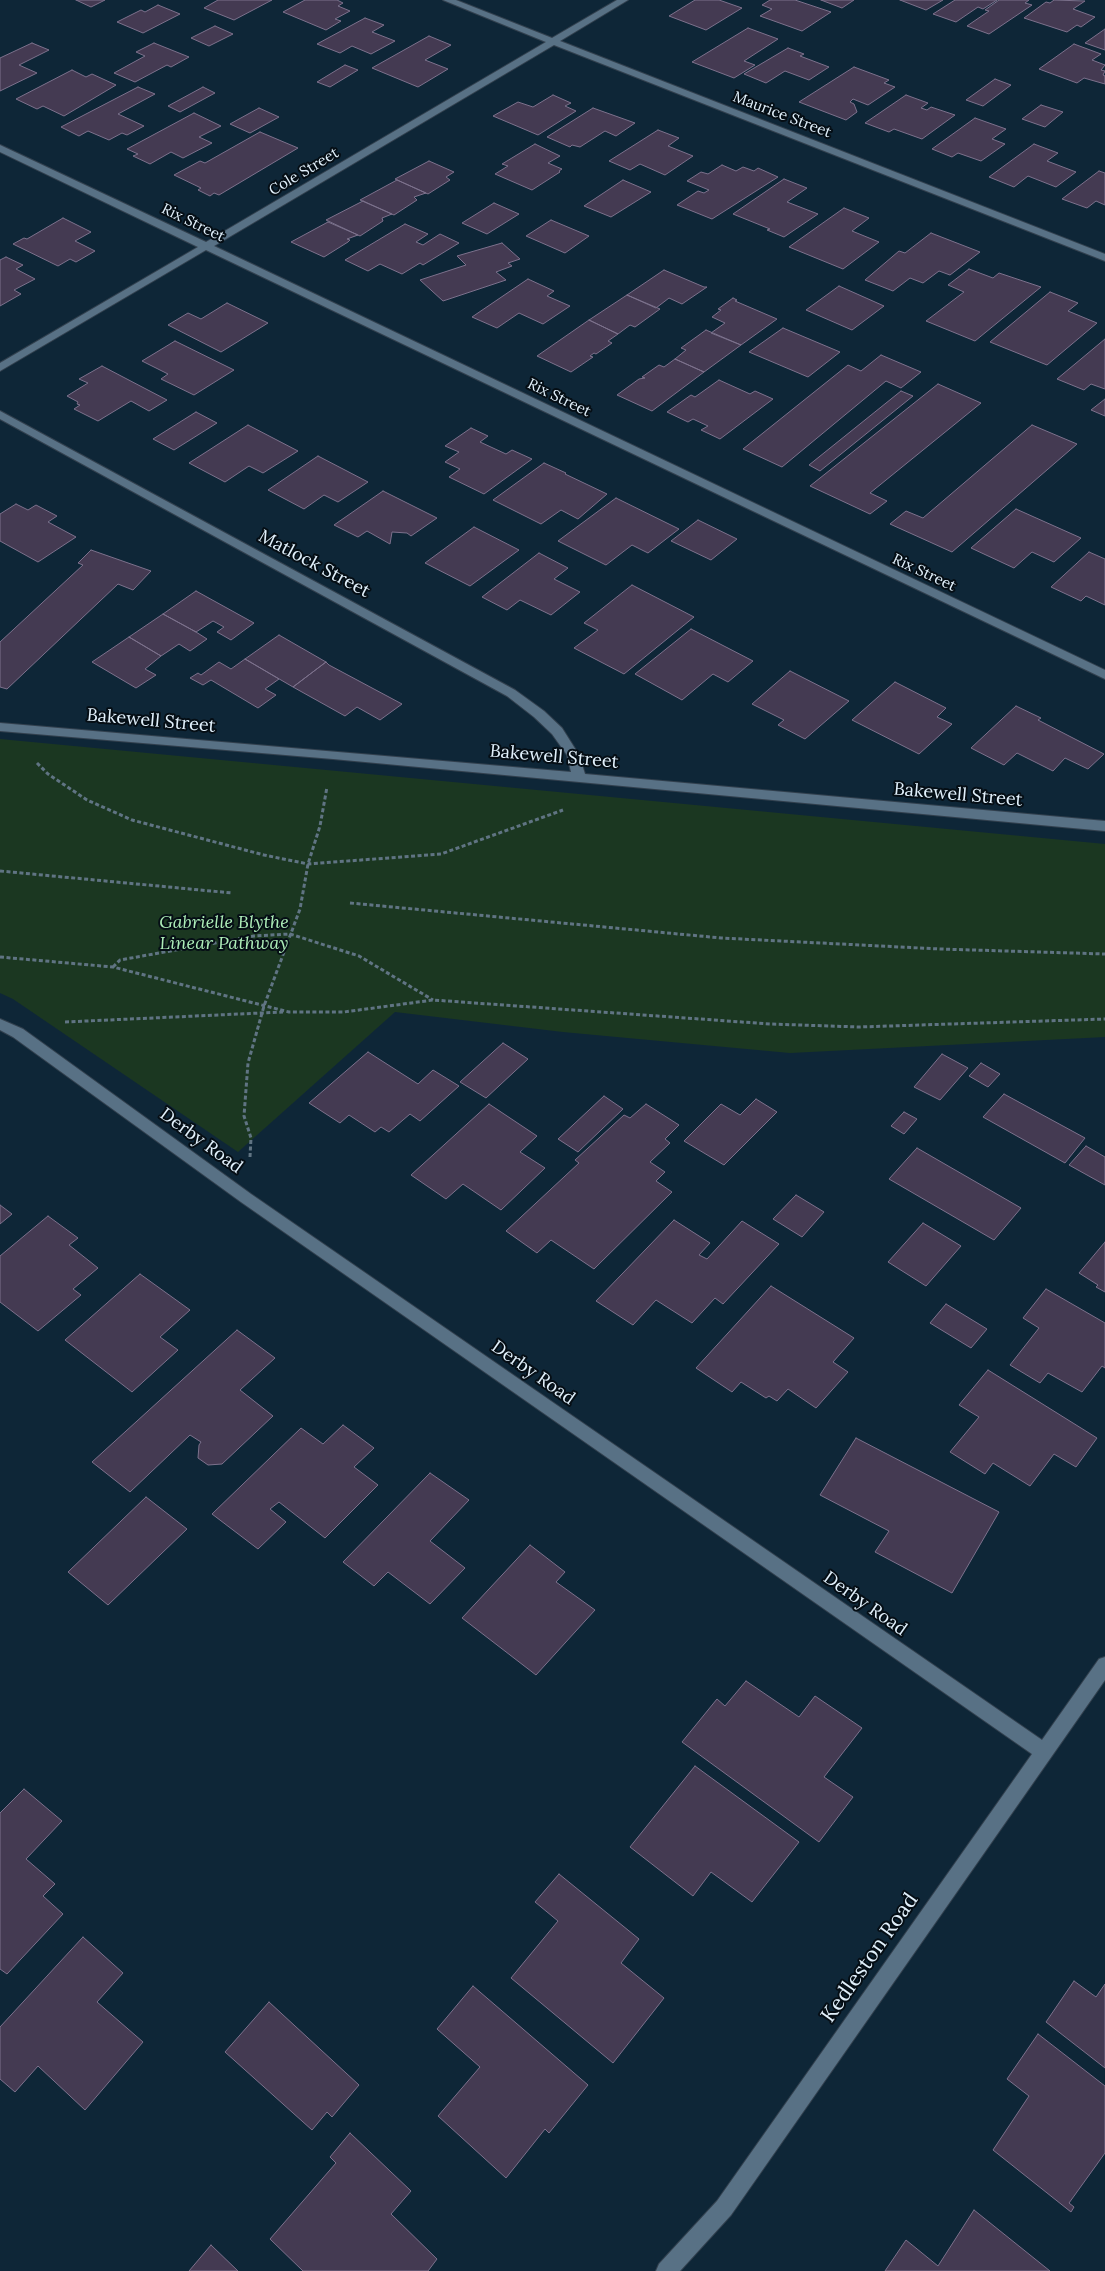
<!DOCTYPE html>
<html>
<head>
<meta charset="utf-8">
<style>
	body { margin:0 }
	canvas { display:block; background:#0e2637 }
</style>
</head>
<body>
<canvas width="1105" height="2271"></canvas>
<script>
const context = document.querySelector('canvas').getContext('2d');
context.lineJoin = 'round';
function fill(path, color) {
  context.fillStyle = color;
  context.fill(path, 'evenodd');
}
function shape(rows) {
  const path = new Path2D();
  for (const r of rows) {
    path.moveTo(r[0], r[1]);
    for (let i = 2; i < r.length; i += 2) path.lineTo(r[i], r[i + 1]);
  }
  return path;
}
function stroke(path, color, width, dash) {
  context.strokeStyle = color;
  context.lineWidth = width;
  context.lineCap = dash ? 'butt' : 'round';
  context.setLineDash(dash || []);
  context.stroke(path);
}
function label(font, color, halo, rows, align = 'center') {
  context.font = font + ' Lora,serif';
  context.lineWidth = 4;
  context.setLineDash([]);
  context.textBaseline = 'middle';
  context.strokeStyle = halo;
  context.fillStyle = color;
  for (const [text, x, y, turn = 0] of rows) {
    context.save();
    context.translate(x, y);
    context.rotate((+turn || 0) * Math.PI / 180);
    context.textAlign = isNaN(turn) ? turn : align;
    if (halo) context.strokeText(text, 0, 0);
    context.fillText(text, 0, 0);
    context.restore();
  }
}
const green = shape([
	[0,739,1105,844,1105,1037,790,1053,563,1032,395,1012,238,1152,13,999,0,993]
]);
const building = shape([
	[76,0,105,0,91,7,76,0],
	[218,0,272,0,234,20,204,8,218,0],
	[305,0,337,0,343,3,338,6,350,11,335,19,341,21,326,30,283,12,305,0],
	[695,0,719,0,742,8,706,30,669,16,695,0],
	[770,0,795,0,831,12,802,31,760,16,772,9,762,5,770,0],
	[821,0,854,0,842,8,821,0],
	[900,0,943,0,926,10,900,0],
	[955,0,997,0,983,9,978,7,956,22,933,14,955,0],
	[999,0,1029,0,1025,3,1032,5,989,34,967,26,989,11,985,10,999,0],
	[1054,0,1085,1,1073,9,1095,17,1081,27,1077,25,1067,32,1024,18,1046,2,1050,3,1054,0],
	[158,5,180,14,143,33,117,22,141,10,145,12,158,5],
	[365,18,384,25,372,32,395,41,371,54,352,46,340,53,317,44,365,18],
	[215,26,233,34,209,46,191,38,215,26],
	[748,28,778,39,744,61,755,65,734,78,692,62,748,28],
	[1105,29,1105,50,1085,43,1105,29],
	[429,36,451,45,425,60,448,69,418,87,372,68,429,36],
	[32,43,49,50,19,65,37,73,0,91,0,58,32,43],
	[154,43,189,57,171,67,167,65,135,82,114,73,145,56,136,52,154,43],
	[1074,44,1101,54,1092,60,1105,65,1101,70,1105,71,1103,75,1105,76,1105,84,1084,78,1077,83,1039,69,1074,44],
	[788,48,804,54,800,56,829,67,809,80,785,71,766,83,744,74,788,48],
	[345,65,358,70,330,87,317,82,345,65],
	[854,67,889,80,884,83,895,87,868,105,853,99,850,102,854,104,857,112,846,120,799,102,854,67],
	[72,70,86,77,92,74,116,85,64,116,43,106,37,109,16,99,72,70],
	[995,79,1011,85,983,106,966,100,995,79],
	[138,87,155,94,118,114,144,126,127,135,122,133,109,140,88,131,79,136,61,127,138,87],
	[203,87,215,93,180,112,168,106,203,87],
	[553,95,571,103,565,106,576,111,538,135,493,116,518,102,533,107,553,95],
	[906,95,928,103,921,108,927,110,931,107,955,115,922,139,894,129,889,132,865,123,906,95],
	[1041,105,1063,112,1045,127,1022,119,1041,105],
	[259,108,279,117,250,133,230,124,259,108],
	[593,108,635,123,616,136,605,131,580,147,572,145,570,147,547,137,593,108],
	[194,113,221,126,199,137,212,143,183,158,171,152,150,164,133,156,138,154,127,149,194,113],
	[975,118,1006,129,992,139,1005,144,981,161,958,153,952,157,932,149,975,118],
	[658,130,679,138,668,146,693,156,665,175,640,164,630,170,609,161,658,130],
	[260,132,298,148,219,195,214,193,210,196,198,190,201,188,174,175,200,161,205,163,260,132],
	[535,144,560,156,548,163,562,169,559,171,560,172,532,190,495,174,508,166,502,164,535,144],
	[1034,144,1058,153,1047,161,1076,172,1056,187,1028,176,1014,187,989,177,1034,144],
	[429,161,454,172,446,177,450,180,428,194,395,179,429,161],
	[722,165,736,171,743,167,754,171,758,168,778,177,712,219,677,205,698,191,704,193,709,190,687,181,701,172,708,174,722,165],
	[1099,171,1105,173,1105,205,1096,201,1087,208,1062,199,1099,171],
	[784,179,807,188,787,202,818,214,784,237,767,230,770,229,733,214,784,179],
	[397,180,426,193,414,197,417,200,394,215,360,200,397,180],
	[623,180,651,192,611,217,584,206,623,180],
	[363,201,392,214,382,218,383,221,360,236,326,220,363,201],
	[494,203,519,214,487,234,462,223,494,203],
	[844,208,869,218,852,231,879,242,843,269,789,247,844,208],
	[63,218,91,232,75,241,95,251,76,262,70,259,58,266,13,244,24,238,27,239,63,218],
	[551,220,589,236,565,253,526,236,551,220],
	[328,222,358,235,347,239,350,240,348,242,324,257,291,242,328,222],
	[405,224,428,234,416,242,423,245,440,234,459,243,423,265,420,263,402,274,380,264,368,271,345,260,405,224],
	[931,233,980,252,950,275,939,271,923,283,910,278,893,291,865,280,899,251,905,253,931,233],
	[502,243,520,259,508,263,512,266,496,272,506,280,443,301,420,280,466,265,457,256,502,243],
	[6,257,23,265,16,269,35,279,14,290,21,294,0,306,0,260,6,257],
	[969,269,993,278,999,273,1041,287,975,341,926,321,964,292,948,285,969,269],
	[664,270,704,287,707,287,682,304,669,298,656,308,627,295,664,270],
	[528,279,554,291,547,296,570,306,543,324,519,313,497,328,472,317,528,279],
	[839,286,884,306,852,330,806,310,839,286],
	[1050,292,1078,303,1068,311,1097,323,1047,365,990,342,1050,292],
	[627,295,660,309,635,327,630,325,618,334,589,320,627,295],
	[733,298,737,300,735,301,777,319,741,345,711,333,725,323,712,317,721,310,718,309,733,298],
	[227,303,268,323,221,352,168,325,188,313,201,319,227,303],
	[589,320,618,334,608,341,612,343,596,354,594,353,590,356,593,357,571,372,537,356,589,320],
	[783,328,840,352,808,377,749,352,783,328],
	[706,330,741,345,704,372,675,359,686,350,681,348,706,330],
	[1105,339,1105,389,1091,384,1084,390,1057,379,1105,339],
	[175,341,234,370,194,395,161,379,168,374,142,361,175,341],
	[881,355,921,372,901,388,886,381,782,467,743,449,848,365,861,371,881,355],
	[675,359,704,372,652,411,617,395,639,379,645,378,642,377,659,365,664,367,675,359],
	[102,366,167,400,149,411,131,401,98,421,74,409,80,405,77,404,78,402,67,396,88,383,79,379,102,366],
	[719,380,750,394,755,391,773,399,720,439,701,430,708,426,693,419,688,422,667,412,691,395,695,397,719,380],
	[938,384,981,403,870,493,887,501,870,514,810,486,938,384],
	[901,391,913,396,820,471,809,465,901,391],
	[1105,399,1105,416,1091,410,1105,399],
	[196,412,217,423,174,450,153,439,196,412],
	[248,425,298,451,263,473,249,466,225,482,189,463,248,425],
	[1032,425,1077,444,952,552,890,524,906,511,923,518,1032,425],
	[471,428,488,436,480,442,506,454,512,450,532,459,484,494,449,477,460,469,445,462,459,452,445,446,471,428],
	[318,456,368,482,338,502,324,495,304,509,268,490,318,456],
	[544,463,566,473,565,474,607,494,578,519,561,510,541,524,493,500,544,463],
	[383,491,437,518,411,536,407,533,392,532,390,544,367,531,358,537,334,525,383,491],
	[616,498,679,529,648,553,632,545,606,565,558,541,616,498],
	[16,504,28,510,36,505,57,516,48,522,76,537,38,562,0,541,0,514,16,504],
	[1016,509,1081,538,1054,562,1032,552,1014,568,971,548,1016,509],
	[698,520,737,539,711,560,671,541,698,520],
	[474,527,519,550,470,586,425,563,474,527],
	[91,550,151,571,133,590,118,584,7,689,0,687,0,642,83,565,78,563,91,550],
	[1089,552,1105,559,1105,605,1086,596,1081,601,1051,587,1089,552],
	[539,553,568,568,554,579,580,592,551,615,520,600,507,610,482,597,539,553],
	[632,585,694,617,624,674,574,648,598,630,584,623,632,585],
	[196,591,254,623,231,640,217,632,224,627,213,621,196,632,163,614,196,591],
	[163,614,196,632,207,639,190,651,179,644,161,656,129,637,163,614],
	[691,629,753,661,728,682,713,674,682,700,635,674,691,629],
	[279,635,326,662,293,687,245,659,279,635],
	[129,637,161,656,145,669,156,675,136,688,92,662,129,637],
	[245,659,279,679,265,689,276,695,258,708,211,680,203,685,190,678,198,673,201,675,219,662,231,669,245,659],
	[326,662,329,665,402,704,380,720,357,707,345,716,293,687,326,662],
	[790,671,849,701,805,739,778,725,784,720,752,704,790,671],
	[895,682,946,708,937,717,952,724,919,754,852,720,895,682],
	[1016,706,1041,718,1038,720,1104,754,1088,769,1065,758,1053,771,1017,753,1004,765,971,748,1016,706],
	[503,1043,528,1059,486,1098,460,1082,503,1043],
	[368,1052,418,1084,433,1070,459,1086,420,1121,410,1114,389,1132,381,1127,375,1132,349,1115,340,1123,309,1103,368,1052],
	[942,1054,968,1068,940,1100,914,1087,942,1054],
	[981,1063,1000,1074,988,1087,969,1076,981,1063],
	[1004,1094,1085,1138,1065,1163,983,1117,1004,1094],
	[604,1096,623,1109,578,1152,558,1139,604,1096],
	[756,1099,777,1112,724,1165,684,1141,721,1104,740,1115,756,1099],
	[489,1104,537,1136,520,1152,545,1168,501,1210,463,1184,446,1199,411,1175,489,1104],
	[646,1104,679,1125,665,1139,670,1143,650,1162,665,1172,656,1181,672,1192,594,1269,551,1240,537,1253,506,1231,579,1163,575,1160,624,1115,630,1118,646,1104],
	[904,1112,917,1119,904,1134,891,1126,904,1112],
	[1086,1146,1105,1157,1105,1185,1069,1165,1086,1146],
	[917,1148,1021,1208,994,1240,889,1179,917,1148],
	[796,1195,824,1212,802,1237,773,1219,796,1195],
	[0,1205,12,1214,0,1224,0,1205],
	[48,1216,78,1238,69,1245,98,1268,73,1289,81,1295,38,1331,0,1302,0,1256,48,1216],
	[674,1220,710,1243,699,1255,707,1259,742,1221,779,1244,723,1304,715,1298,692,1323,656,1300,633,1325,596,1301,674,1220],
	[923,1223,961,1246,926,1286,888,1262,923,1223],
	[1105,1242,1105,1292,1096,1287,1098,1285,1079,1273,1105,1242],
	[140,1274,190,1310,160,1337,178,1350,132,1392,65,1340,140,1274],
	[771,1286,854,1338,833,1362,848,1372,816,1408,788,1389,777,1401,769,1396,766,1398,741,1382,732,1392,696,1368,771,1286],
	[1046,1289,1105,1323,1105,1368,1102,1366,1082,1392,1048,1373,1040,1383,1010,1365,1039,1328,1023,1318,1046,1289],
	[946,1304,987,1329,971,1348,930,1323,946,1304],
	[237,1330,275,1358,240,1390,273,1416,222,1464,208,1465,198,1458,199,1445,201,1442,190,1435,130,1492,92,1462,237,1330],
	[988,1370,1097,1438,1076,1467,1054,1454,1030,1486,993,1463,985,1474,950,1452,979,1417,959,1405,988,1370],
	[343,1425,374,1448,354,1467,378,1485,325,1538,279,1502,270,1509,286,1522,258,1549,212,1514,301,1428,323,1444,343,1425],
	[856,1438,999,1512,952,1593,875,1552,889,1531,820,1495,856,1438],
	[430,1473,469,1500,430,1541,465,1568,430,1604,388,1572,374,1586,343,1562,430,1473],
	[146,1497,187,1529,108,1605,68,1572,146,1497],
	[530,1545,565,1572,556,1582,595,1610,536,1675,462,1618,530,1545],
	[746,1681,799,1717,815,1696,862,1728,824,1777,853,1797,819,1842,682,1742,717,1699,725,1706,746,1681],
	[695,1766,799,1842,752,1902,711,1872,693,1896,630,1847,695,1766],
	[24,1789,62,1821,26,1859,55,1884,43,1896,63,1914,7,1974,0,1969,0,1813,24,1789],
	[559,1874,639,1939,621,1963,664,1998,613,2063,511,1978,558,1921,535,1902,559,1874],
	[83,1937,123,1973,97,2002,143,2042,85,2110,38,2066,15,2092,0,2079,0,2027,83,1937],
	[1074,1981,1096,1997,1105,1984,1105,2068,1046,2022,1074,1981],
	[473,1986,588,2085,549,2133,545,2129,506,2178,438,2116,480,2067,437,2029,473,1986],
	[269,2002,359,2085,332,2117,327,2112,312,2130,225,2052,269,2002],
	[1038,2034,1105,2086,1105,2153,1069,2203,1074,2207,1071,2212,993,2150,1029,2096,1007,2079,1038,2034],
	[350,2133,411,2191,391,2214,437,2259,428,2271,303,2271,270,2239,336,2163,330,2157,350,2133],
	[974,2210,1050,2271,885,2271,906,2240,938,2266,974,2210],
	[211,2245,238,2271,189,2271,211,2245]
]);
const path = shape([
	[37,763,48,774,87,800,132,820,264,855,308,864,441,854,563,810],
	[0,871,232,893],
	[350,903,721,938,940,949,1105,954],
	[0,957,113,967,289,1012,344,1012,433,1000,770,1024,859,1027,1105,1019],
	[113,967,120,960,254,936,290,934,359,956,433,1000],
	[65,1022,283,1012],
	[250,1157,251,1138,244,1116,248,1063,264,1006,300,909,308,864,320,826,327,787]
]);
const minor = shape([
	[443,0,456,0,552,38,617,0,628,0,560,41,1105,254,1105,261,554,45,214,246,1105,670,1105,679,206,250,0,371,0,363,198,247,0,152,0,145,206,242,546,42,443,0],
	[0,411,515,690,544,711,562,728,579,755,585,774,1105,821,1105,831,333,759,0,731,0,723,571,772,567,755,552,734,534,717,507,696,0,419,0,411],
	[0,1019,23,1029,251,1194,1042,1740,1099,1659,1105,1657,1105,1680,731,2215,680,2271,656,2271,659,2264,717,2201,1032,1754,241,1202,13,1037,0,1030,0,1019]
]);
const farStreetnames = [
	["Maurice Street",782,115,21],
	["Cole Street",304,172,-31],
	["Rix Street",193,223,26],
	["Rix Street",559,398,26],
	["Rix Street",924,573,25]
];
const streetNames = [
	["Matlock Street",314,564,28],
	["Bakewell Street",151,721,5],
	["Bakewell Street",554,757,5],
	["Bakewell Street",958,795,5],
	["Derby Road",201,1141,36],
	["Derby Road",533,1373,35],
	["Derby Road",865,1604,35]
];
const parkNames = [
	["Gabrielle Blythe",224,923],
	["Linear Pathway",224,944]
];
const nearStreetnames = [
	["Kedleston Road",870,1958,-55]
];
fill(green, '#1b3721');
fill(building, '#443a52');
stroke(building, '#7c718c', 1);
stroke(minor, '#32404e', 2);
stroke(path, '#607483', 3, [4, 2.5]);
fill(minor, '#587185');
label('15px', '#e1f0fb', '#050e15', farStreetnames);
label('18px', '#e1f0fb', '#050e15', streetNames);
label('italic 18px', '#adedb8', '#050e15', parkNames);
label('21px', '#e1f0fb', '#050e15', nearStreetnames);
</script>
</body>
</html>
